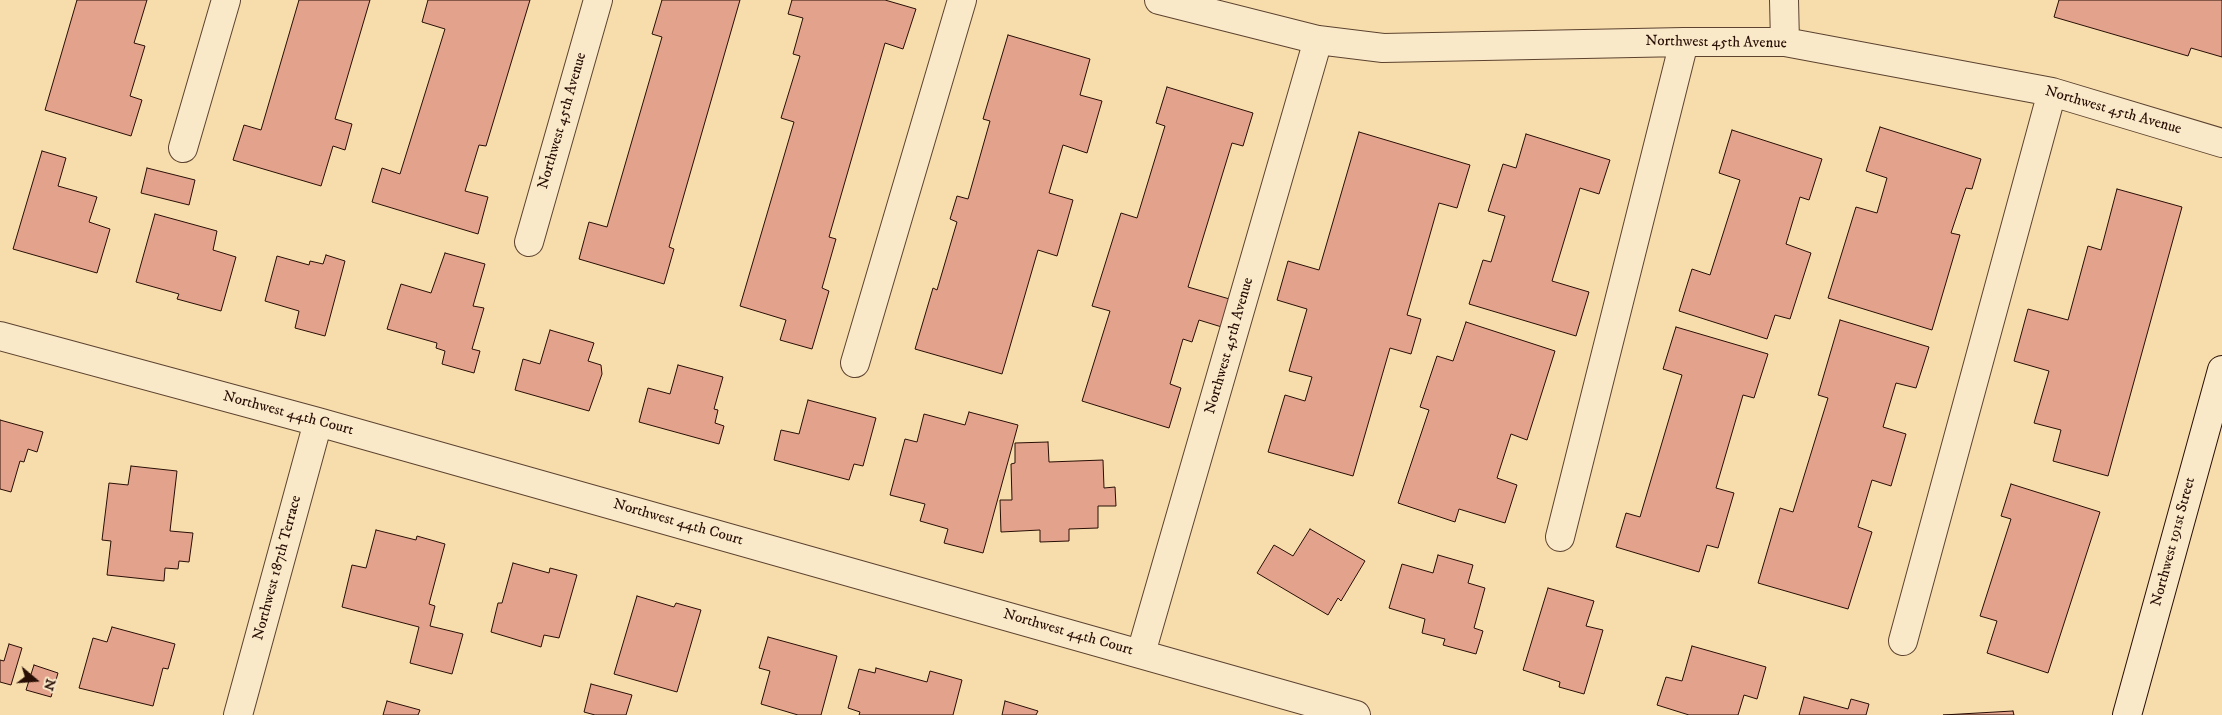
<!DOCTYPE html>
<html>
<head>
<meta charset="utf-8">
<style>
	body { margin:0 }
	#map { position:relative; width:2222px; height:715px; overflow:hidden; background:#f7ddac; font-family:"IM FELL DW Pica",serif }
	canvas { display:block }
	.north { position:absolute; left:10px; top:655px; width:50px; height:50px; -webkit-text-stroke:4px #fae9c9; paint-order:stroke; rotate:108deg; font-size:14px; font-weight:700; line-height:20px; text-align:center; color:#280e05 }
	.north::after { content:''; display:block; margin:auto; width:18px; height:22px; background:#280e05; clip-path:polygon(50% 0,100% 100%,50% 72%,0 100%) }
</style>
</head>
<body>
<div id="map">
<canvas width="2222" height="715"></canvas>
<div class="north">N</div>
</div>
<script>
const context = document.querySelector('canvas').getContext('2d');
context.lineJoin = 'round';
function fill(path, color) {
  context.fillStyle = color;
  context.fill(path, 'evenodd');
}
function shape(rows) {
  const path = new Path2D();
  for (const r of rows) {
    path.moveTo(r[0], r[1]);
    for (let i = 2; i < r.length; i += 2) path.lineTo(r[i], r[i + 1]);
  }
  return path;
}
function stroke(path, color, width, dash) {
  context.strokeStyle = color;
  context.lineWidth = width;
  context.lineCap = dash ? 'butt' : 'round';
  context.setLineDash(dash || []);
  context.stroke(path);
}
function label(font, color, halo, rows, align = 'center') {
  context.font = font + ' "IM FELL DW Pica",serif';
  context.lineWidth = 4.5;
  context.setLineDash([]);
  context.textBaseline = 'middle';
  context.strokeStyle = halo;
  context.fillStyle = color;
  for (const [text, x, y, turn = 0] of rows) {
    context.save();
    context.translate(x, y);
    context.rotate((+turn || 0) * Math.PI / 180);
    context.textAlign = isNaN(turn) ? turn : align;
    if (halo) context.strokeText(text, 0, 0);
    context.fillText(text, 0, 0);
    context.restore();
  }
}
const building = shape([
	[77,0,147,0,134,43,145,46,130,96,142,100,131,136,45,110,77,0],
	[299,0,370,0,335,119,352,124,345,150,333,146,321,186,233,160,244,125,261,130,299,0],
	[428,0,530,0,486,146,479,145,465,191,488,197,478,234,372,202,382,168,400,174,445,29,422,22,428,0],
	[662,0,740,0,669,247,674,249,664,284,579,259,589,222,607,227,662,37,652,34,662,0],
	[792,0,885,0,916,9,903,49,885,43,829,237,836,239,822,288,829,291,812,349,780,340,786,320,740,306,794,122,781,118,800,56,793,54,803,18,788,14,792,0],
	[2059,0,2222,0,2222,57,2191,48,2188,56,2054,17,2059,0],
	[1008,35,1090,59,1080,95,1102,101,1087,153,1063,145,1049,193,1073,200,1057,256,1038,250,1002,374,915,349,933,288,937,290,957,222,950,219,957,196,968,199,990,121,983,119,1008,35],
	[1167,87,1253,113,1243,146,1232,143,1188,287,1233,300,1225,328,1199,320,1192,342,1183,339,1170,384,1181,388,1169,428,1082,401,1110,311,1092,306,1121,213,1137,218,1165,126,1156,123,1167,87],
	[1880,127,1981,159,1972,189,1966,188,1951,233,1960,235,1932,330,1828,298,1856,207,1877,213,1887,178,1866,171,1880,127],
	[1732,130,1822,159,1809,200,1800,197,1786,244,1811,253,1790,319,1775,315,1767,339,1679,311,1692,269,1710,275,1740,180,1719,173,1732,130],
	[1359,132,1470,165,1457,208,1439,203,1407,315,1421,319,1411,354,1390,348,1353,476,1268,452,1285,395,1305,401,1312,377,1289,371,1307,309,1277,300,1288,261,1319,270,1359,132],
	[1526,134,1610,160,1599,194,1580,188,1552,281,1589,292,1576,336,1469,304,1483,260,1491,262,1505,216,1488,211,1503,164,1516,168,1526,134],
	[42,151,66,158,58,186,97,197,89,222,110,229,97,273,13,249,42,151],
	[147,168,195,180,189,205,141,193,147,168],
	[2117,189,2182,207,2108,476,2053,461,2061,430,2034,423,2049,371,2014,361,2028,309,2068,320,2088,246,2101,250,2117,189],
	[155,214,217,231,213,250,236,257,221,311,177,299,179,294,136,282,155,214],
	[445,253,485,264,473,306,484,308,472,349,480,351,474,373,442,364,445,351,436,348,437,343,387,329,401,284,431,293,445,253],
	[326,255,345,261,325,336,295,328,299,311,265,301,277,256,309,265,310,261,323,264,326,255],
	[1840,320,1929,347,1916,388,1896,383,1883,427,1906,434,1891,486,1872,480,1858,527,1872,532,1848,609,1758,583,1780,508,1793,512,1828,398,1818,395,1840,320],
	[1466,322,1555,351,1527,440,1511,434,1497,478,1517,485,1505,523,1459,509,1455,522,1398,503,1429,410,1420,407,1437,356,1453,361,1466,322],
	[1676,327,1768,354,1754,398,1743,395,1716,488,1734,493,1718,548,1707,545,1699,572,1616,547,1626,513,1640,517,1682,375,1663,369,1676,327],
	[550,330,594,343,588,361,601,365,602,374,589,411,515,390,523,359,540,364,550,330],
	[678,365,723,377,714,409,718,410,715,423,724,426,719,444,639,422,648,388,670,394,678,365],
	[808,400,876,418,863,466,854,464,849,480,774,460,781,430,799,434,808,400],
	[969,412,1018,425,983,553,944,543,948,529,920,521,925,504,890,495,905,439,917,442,924,414,965,425,969,412],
	[0,420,43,432,37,452,28,449,24,462,20,461,11,492,0,489,0,420],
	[1048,442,1049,462,1103,460,1104,488,1115,487,1116,506,1098,506,1098,528,1069,529,1069,541,1040,542,1040,530,1001,532,1000,500,1012,500,1011,464,1015,463,1015,443,1048,442],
	[131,466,177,471,170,531,193,533,189,562,179,561,178,569,165,568,164,581,107,575,111,541,102,540,109,483,128,485,131,466],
	[2011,484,2100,512,2048,673,1987,653,1997,621,1980,616,2011,519,2001,516,2011,484],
	[1310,529,1365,561,1341,601,1338,598,1328,615,1257,573,1274,545,1293,556,1310,529],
	[376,530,416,540,417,536,445,544,429,604,435,606,430,626,463,634,452,674,410,663,419,627,342,607,352,565,366,568,376,530],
	[1438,555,1473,565,1468,583,1485,588,1474,628,1483,631,1476,654,1443,645,1445,639,1422,633,1425,619,1389,608,1402,564,1433,573,1438,555],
	[513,563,549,573,550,568,577,575,559,638,544,635,541,647,491,632,498,603,502,603,513,563],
	[1548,588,1594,601,1586,626,1603,630,1584,694,1559,687,1560,682,1523,670,1548,588],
	[637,596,674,607,676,603,701,610,677,692,614,674,637,596],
	[112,627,175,644,168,669,163,668,153,706,79,688,93,638,107,642,112,627],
	[768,637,837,656,821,715,798,715,761,704,770,671,759,668,768,637],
	[9,644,22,648,11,685,0,682,0,660,4,661,9,644],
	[1692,646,1766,667,1757,699,1744,695,1738,715,1689,715,1657,705,1666,677,1682,681,1692,646],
	[34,665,58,673,51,697,26,690,34,665],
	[876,668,927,682,930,671,962,680,953,715,859,715,860,712,848,708,859,669,875,673,876,668],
	[591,684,632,695,626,715,595,715,584,712,591,684],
	[1804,697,1848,709,1851,699,1869,704,1866,715,1799,715,1804,697],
	[387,701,420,710,418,715,383,715,387,701],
	[1005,701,1038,711,1036,715,1002,715,1005,701],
	[2013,711,2014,715,1943,715,2013,711]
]);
const street = shape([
	[1159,0,1318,40,1383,48,1684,42,1785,42,2052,92,2222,143],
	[1784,0,1785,42],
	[183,148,226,0],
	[529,242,598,0],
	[0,336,318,422,1356,715],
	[855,363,962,0],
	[1560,537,1684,42],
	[1903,641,2052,92],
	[1141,653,1318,40],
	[238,715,318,422]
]);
const secondary = shape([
	[2127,715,2222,370]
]);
const streetNames = [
	["Northwest 45th Avenue",1716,43,1],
	["Northwest 45th Avenue",2113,111,16],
	["Northwest 45th Avenue",563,121,-74],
	["Northwest 45th Avenue",1230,346,-74],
	["Northwest 44th Court",288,414,15],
	["Northwest 44th Court",678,523,16],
	["Northwest 191st Street",2174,542,-75],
	["Northwest 187th Terrace",278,568,-75],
	["Northwest 44th Court",1068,633,16]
];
fill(building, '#e3a28b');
stroke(building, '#280e05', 1);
stroke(street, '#5c422f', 30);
stroke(secondary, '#280e05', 30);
stroke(street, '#fae9c9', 28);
stroke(secondary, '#fae9c9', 28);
label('15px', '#280e05', '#fae9c9', streetNames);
</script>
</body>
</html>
